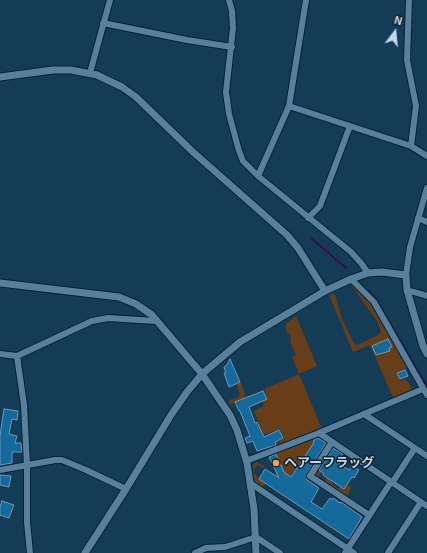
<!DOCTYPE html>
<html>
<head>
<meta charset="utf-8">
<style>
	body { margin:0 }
	#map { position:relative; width:427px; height:553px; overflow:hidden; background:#153c57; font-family:"Exo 2",sans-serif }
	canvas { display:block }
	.north { position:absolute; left:375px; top:12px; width:40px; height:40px; -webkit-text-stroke:3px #12222e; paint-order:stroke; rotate:16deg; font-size:11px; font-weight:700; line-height:16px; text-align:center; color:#c3d8e8 }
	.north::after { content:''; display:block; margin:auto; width:14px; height:18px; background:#c3d8e8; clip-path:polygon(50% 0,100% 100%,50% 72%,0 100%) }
</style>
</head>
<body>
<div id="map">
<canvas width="427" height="553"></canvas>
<div class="north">N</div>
</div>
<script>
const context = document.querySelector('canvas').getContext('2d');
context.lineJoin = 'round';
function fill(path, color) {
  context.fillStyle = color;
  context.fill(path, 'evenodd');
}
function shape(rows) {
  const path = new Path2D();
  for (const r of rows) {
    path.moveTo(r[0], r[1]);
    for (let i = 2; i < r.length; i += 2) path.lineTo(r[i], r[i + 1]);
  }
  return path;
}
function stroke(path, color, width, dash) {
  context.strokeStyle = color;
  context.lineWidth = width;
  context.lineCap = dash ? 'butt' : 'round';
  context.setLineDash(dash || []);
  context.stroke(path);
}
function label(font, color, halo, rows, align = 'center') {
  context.font = font + ' "Exo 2","Noto Sans JP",sans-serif';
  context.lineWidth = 3;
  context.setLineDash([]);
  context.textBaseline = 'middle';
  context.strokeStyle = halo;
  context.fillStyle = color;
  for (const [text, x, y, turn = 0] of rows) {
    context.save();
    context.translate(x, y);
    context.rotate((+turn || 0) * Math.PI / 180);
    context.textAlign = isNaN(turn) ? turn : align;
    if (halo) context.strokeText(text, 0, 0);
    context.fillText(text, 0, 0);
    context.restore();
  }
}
const green = shape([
	[351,284,373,305,408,367,397,373,400,381,405,379,409,383,412,389,410,389,411,392,394,400,370,345,353,352,329,295,333,293,335,295,342,319,354,343,357,345,378,335,381,331,377,321,351,285],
	[296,316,317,366,299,374,322,429,277,447,276,444,279,443,280,440,284,438,280,429,263,435,254,411,264,406,262,401,268,398,264,389,299,374,292,357,296,355,290,342,291,336,287,332,285,327,287,323],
	[241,382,246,397,230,405,229,401,238,397,240,395,236,384],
	[317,435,312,443,316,445,308,452,290,476,287,475,282,480,275,475,276,473,283,470,275,451],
	[256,462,263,465,264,467,263,468,258,465,254,469,254,472,258,478,266,483,261,488,255,482,252,466],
	[318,468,327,476,336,469,329,479,332,482,332,484,338,489,340,487,344,489,347,485,352,488,346,497,324,482,327,477,321,473,318,477,315,476,315,474]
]);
const stream = shape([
	[311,238,346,268],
	[368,290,376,299,427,387]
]);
const building = shape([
	[388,339,392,347,389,348,390,351,376,355,372,346,388,339],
	[230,359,240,382,229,387,224,373,226,373,224,367,227,365,230,359],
	[405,370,408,376,400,379,397,373,405,370],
	[263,391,267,399,249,407,255,423,257,422,264,437,279,430,283,438,275,442,276,445,257,451,253,441,247,443,245,438,250,436,240,411,239,411,235,402,263,391],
	[4,409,18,411,17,420,12,419,9,434,17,436,15,443,21,443,22,452,12,452,12,463,0,465,0,436,4,409],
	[318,438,326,443,306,475,307,480,319,488,311,502,322,509,330,498,332,500,333,498,340,503,341,502,362,517,349,539,259,479,265,469,279,478,269,457,276,454,284,472,291,477,313,444,314,440,318,438],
	[333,448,343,454,337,462,349,470,352,465,359,470,354,478,352,477,344,489,323,475,324,474,319,470,333,448],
	[0,475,11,476,9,487,0,485,0,475],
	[2,501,14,505,9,518,0,515,0,507,2,501]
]);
const minor = shape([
	[229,0,232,11,233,28,226,92,229,114,239,151,243,161,258,176,351,252,361,263,368,273],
	[409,0,407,60,416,106,411,146],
	[103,23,187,40,232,47],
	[90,73,110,0],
	[289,106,411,146,427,156],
	[258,176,289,106,306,0],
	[308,218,320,206,350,126],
	[418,218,427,222],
	[406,275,410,247,427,188],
	[351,279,374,302,427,395],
	[407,290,427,296],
	[0,354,17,356,92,321,108,318,156,321],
	[17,356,24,405,27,465,27,522,30,553],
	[364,414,427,456],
	[319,433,427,506],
	[332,442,310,476,369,515],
	[246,461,319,433,423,389],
	[0,470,55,460,62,460,86,470,126,489],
	[250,483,354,553],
	[392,483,415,448],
	[195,553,206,548,225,547,256,537,280,553],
	[345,553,391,482],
	[388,553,421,502]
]);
const tertiary = shape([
	[0,77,53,70,71,70,97,75,122,87,136,97,193,152,287,235,298,248,325,291],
	[0,283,119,297,136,304,152,315,202,374,230,415,237,430,247,463,254,509,256,553],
	[85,553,126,489,171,415,187,392,202,374,240,342,325,291,351,279,368,273,382,272,406,275,407,290,423,346,427,354]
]);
const markers = [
	[276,463,4,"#f9a04c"]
];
const poiNames = [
	["ヘアーフラッグ",284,463]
];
fill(green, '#673e17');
stroke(stream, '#2f1050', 2);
fill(building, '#156a9c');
stroke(building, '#6f98b6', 1);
stroke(minor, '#052336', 8);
stroke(tertiary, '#052336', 9);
stroke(minor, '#58809d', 6);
stroke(tertiary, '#58809d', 7);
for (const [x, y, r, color] of markers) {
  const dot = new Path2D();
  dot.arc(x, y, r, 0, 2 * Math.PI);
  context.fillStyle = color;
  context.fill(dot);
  stroke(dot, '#12222e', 1.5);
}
label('bold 13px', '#c3d8e8', '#12222e', poiNames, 'left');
</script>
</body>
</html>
